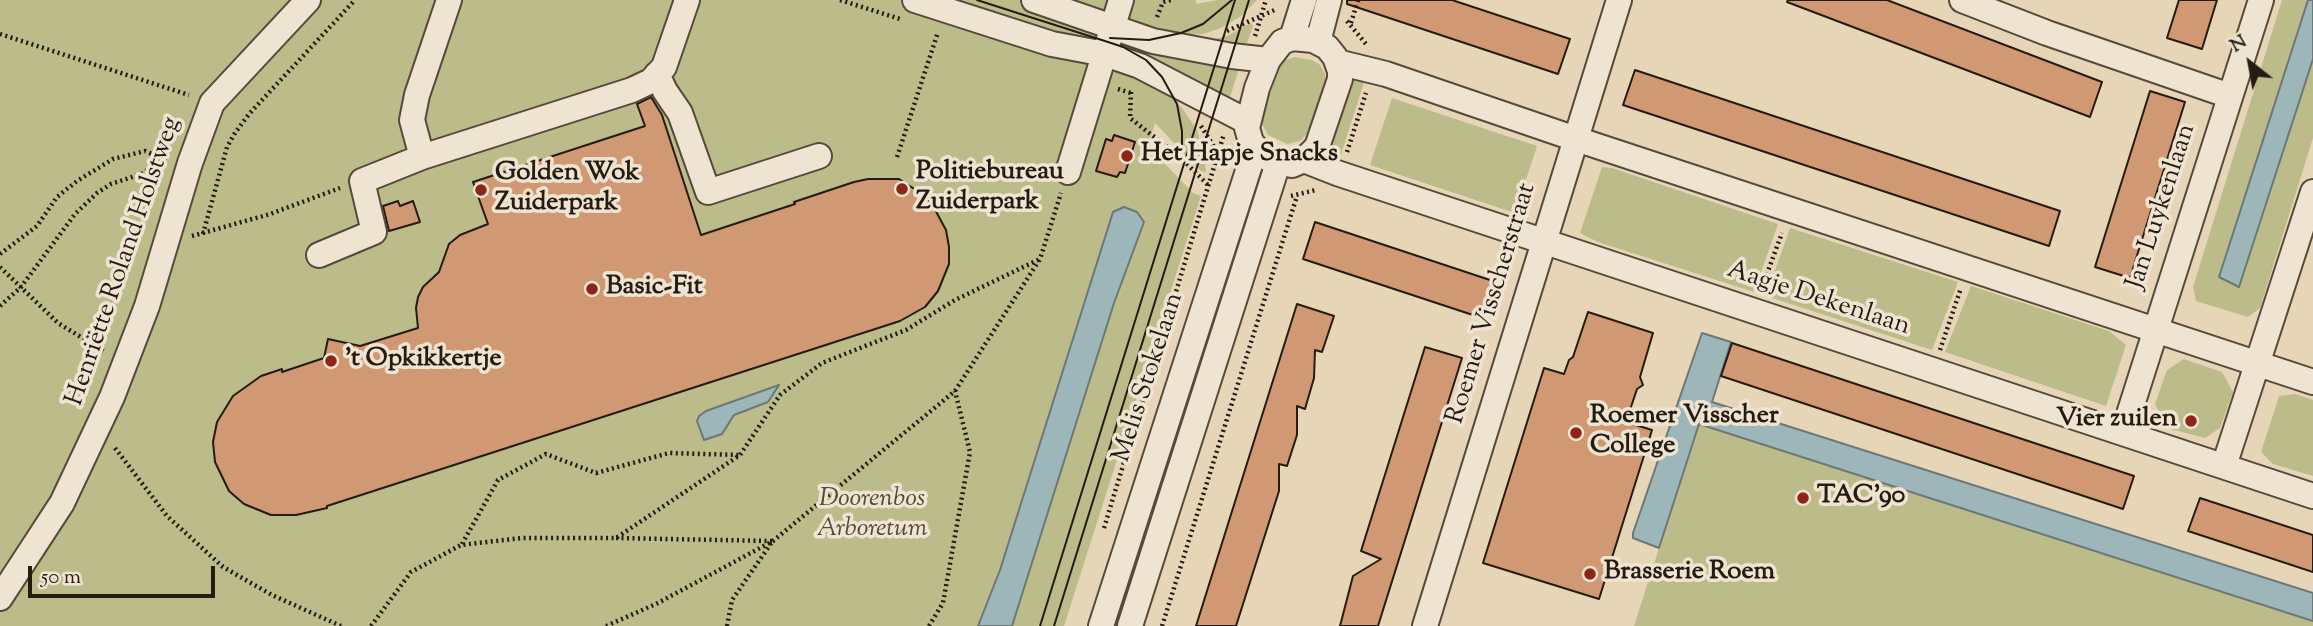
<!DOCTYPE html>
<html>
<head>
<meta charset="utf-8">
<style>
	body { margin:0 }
	#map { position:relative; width:2313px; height:626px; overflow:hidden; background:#e7d5b8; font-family:"Sorts Mill Goudy",serif }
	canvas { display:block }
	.north { position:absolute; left:2215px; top:28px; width:70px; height:70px; -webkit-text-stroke:5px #efe4d1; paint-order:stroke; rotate:329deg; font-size:19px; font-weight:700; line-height:28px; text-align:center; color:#251b11 }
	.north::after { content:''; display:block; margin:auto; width:24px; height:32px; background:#251b11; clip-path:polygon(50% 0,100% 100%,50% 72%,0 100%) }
	.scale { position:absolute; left:28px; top:566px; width:187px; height:32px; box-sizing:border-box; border:4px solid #251b11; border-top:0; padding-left:9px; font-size:21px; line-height:24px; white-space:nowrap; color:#251b11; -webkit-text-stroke:5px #efe4d1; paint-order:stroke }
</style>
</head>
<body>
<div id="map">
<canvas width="2313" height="626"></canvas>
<div class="north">N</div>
<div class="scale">50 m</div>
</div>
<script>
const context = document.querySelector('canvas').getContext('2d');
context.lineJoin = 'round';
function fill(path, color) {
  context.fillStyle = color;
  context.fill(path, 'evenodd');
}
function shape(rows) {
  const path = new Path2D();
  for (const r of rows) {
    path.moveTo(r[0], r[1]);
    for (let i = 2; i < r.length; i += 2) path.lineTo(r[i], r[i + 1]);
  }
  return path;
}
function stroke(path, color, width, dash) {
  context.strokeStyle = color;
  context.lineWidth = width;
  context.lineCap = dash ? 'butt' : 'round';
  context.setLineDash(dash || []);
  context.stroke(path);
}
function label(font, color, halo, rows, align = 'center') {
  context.font = font + ' "Sorts Mill Goudy",serif';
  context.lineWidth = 7;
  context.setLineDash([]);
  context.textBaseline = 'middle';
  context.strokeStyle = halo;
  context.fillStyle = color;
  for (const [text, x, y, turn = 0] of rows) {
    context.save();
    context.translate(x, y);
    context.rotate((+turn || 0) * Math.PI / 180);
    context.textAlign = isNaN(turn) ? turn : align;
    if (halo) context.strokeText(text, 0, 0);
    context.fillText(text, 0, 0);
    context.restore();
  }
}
const green = shape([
	[0,0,1196,0,1196,4,1217,0,1257,0,1241,16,1221,28,1203,34,1184,35,1241,63,1228,103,1165,91,1182,108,1197,130,1204,156,1206,172,1201,171,1155,123,1148,146,1193,193,1201,196,1064,626,1012,626,1114,303,1144,222,1137,212,998,626,0,626],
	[2282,0,2308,0,2219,277,2240,286,2313,59,2313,138,2260,308,2248,317,2196,301,2193,287],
	[1251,23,1253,26,1247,43,1208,45,1207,41,1227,36],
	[1295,57,1312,60,1320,65,1325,74,1326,81,1308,133,1300,141,1287,144,1268,135,1262,124,1262,117,1280,65,1285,60],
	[1351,76,1366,76,1338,164,1326,157,1326,153],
	[1392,98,1537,146,1515,213,1370,165],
	[1602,167,1612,168,1778,224,1754,292,1598,242,1580,233],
	[1245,214,1252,215,1123,626,1110,626],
	[1790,228,1958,282,1932,350,1766,296],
	[1971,286,2109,331,2126,345,2106,406,1945,352],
	[2184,359,2222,372,2233,392,2220,428,2205,438,2167,428,2155,404,2167,370],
	[2295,394,2313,400,2313,476,2273,464,2261,452,2279,396],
	[1699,424,2313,621,2313,626,1634,626]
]);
const water = shape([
	[2308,0,2313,0,2313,59,2239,287,2219,277,2308,0],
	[1124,207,1137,212,1144,222,1114,303,1012,626,978,626,1000,570,1113,212,1124,207],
	[1702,333,1731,342,1712,402,2313,593,2313,621,1699,424,1659,548,1633,538,1633,533,1702,333],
	[779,385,768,402,734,415,722,434,704,440,697,421,699,416,706,411,779,385]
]);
const building = shape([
	[1347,0,1452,0,1570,39,1558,74,1347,4,1347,0],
	[1788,0,1887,0,2102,82,2090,117,1787,2,1788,0],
	[2179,0,2217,0,2202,49,2167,38,2179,0],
	[1635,70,2060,211,2049,246,1623,105,1635,70],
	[2150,91,2185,102,2130,278,2095,267,2150,91],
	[651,97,662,115,701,235,795,204,794,202,854,182,868,179,899,179,919,192,932,204,946,230,949,247,949,264,938,291,925,307,900,321,327,506,327,508,296,515,271,515,244,504,229,491,215,462,213,442,217,422,233,396,261,376,282,369,282,372,324,358,328,339,360,346,418,328,416,308,418,297,423,287,439,272,449,244,460,235,488,224,473,182,645,126,637,104,651,97],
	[1114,135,1135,142,1125,173,1120,172,1117,177,1096,171,1106,139,1112,141,1114,135],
	[398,201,400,206,413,201,420,222,389,231,383,206,398,201],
	[1315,222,1493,281,1482,318,1303,259,1315,222],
	[1297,304,1334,316,1322,352,1315,350,1314,378,1305,409,1297,406,1297,435,1287,466,1279,464,1279,491,1236,626,1196,626,1297,304],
	[1588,312,1653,333,1640,377,1643,385,1637,389,1626,422,1652,430,1599,599,1483,563,1544,368,1564,374,1569,360,1573,357,1588,312],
	[1732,343,2134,476,2123,509,1721,376,1732,343],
	[1425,347,1462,358,1378,626,1340,626,1353,576,1381,559,1361,551,1425,347],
	[2200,498,2313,535,2313,572,2188,531,2200,498]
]);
const path = shape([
	[840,0,900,19],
	[1157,17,1163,2,1171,0],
	[1347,21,1366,44],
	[1351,23,1358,0],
	[1227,31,1277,9],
	[0,34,189,95],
	[1255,36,1266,0],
	[1118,89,1131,93],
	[1131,92,1130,118,1181,158,1209,186],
	[1201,126,1224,163],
	[1347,152,1366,93],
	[897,157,938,32],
	[1291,196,1316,190],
	[203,234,227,147,235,133,249,114,355,0],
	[192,236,270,214,340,188],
	[0,254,37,226,57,197,77,181,113,159,145,151,161,158,169,158],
	[0,267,58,323,105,352],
	[1761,290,1782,233],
	[0,306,21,287,75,214,97,193,111,184,144,173,161,158],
	[1940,350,1961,288],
	[115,448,167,516,223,567,272,595,341,626],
	[1104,528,1224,134],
	[616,538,772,541],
	[462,544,498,480,546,454,596,473,669,453,739,455],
	[371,626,411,572,461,545,522,538,616,538,740,455,780,395,822,363,906,330,955,300,1040,259],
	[606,626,656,604,773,541,955,391,1040,259,1061,193],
	[727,626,732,600,772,542],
	[929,626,943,603,970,452,955,391],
	[1162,626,1297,196]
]);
const minor = shape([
	[915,0,1052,44,1105,54,1140,66,1248,122],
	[1034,0,1153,41,1232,56,1268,60],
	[1962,0,2047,33,2230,96],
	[1292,38,1313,40,1327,47,1335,57,1340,71,1340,79,1317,147,1304,160,1292,165,1272,161,1261,154,1251,142,1247,128,1257,88,1268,60,1282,42,1292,38],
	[1292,38,1304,0],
	[1318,42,1329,0],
	[1337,62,1386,74,1576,139,2313,382],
	[657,74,665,91,680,113,708,192,819,156],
	[422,157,412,120,417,95,449,0],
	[1304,160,1337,173,2313,496],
	[1068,172,1121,0],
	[319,255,374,232,362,181,422,157,632,90,651,81,664,67,687,0],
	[2123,433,2261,0],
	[2224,466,2313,192],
	[0,598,62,503,112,397,147,306,190,163,212,103,308,0],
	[1101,626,1255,149],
	[1130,626,1278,163],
	[1425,626,1619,0]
]);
const tram = shape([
	[977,0,1108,42,1123,47,1146,60,1162,77,1177,104,1182,131,1182,151],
	[1110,38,1149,40,1181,33,1203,24,1232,0],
	[1040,626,1235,0],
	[1054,626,1249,0]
]);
const markers = [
	[1127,156,7,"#8f2418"],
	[902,189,7,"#8f2418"],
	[481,190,7,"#8f2418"],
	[592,289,7,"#8f2418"],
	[331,361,7,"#8f2418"],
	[2191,421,7,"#8f2418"],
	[1576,433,7,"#8f2418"],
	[1803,498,7,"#8f2418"],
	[1590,574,7,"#8f2418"]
];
const poiNames = [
	["Het Hapje Snacks",1141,156],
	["Politiebureau",916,174],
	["Zuiderpark",916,204],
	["Golden Wok",495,175],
	["Zuiderpark",495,205],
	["Basic-Fit",606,289],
	["'t Opkikkertje",345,361],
	["Roemer Visscher",1590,418],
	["College",1590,448],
	["Vier zuilen",2177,421,"right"],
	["TAC'90",1817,498],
	["Brasserie Roem",1604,574]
];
const streetNames = [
	["Jan Luykenlaan",2163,207,-72],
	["Henriëtte Roland Holstweg",125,262,-71],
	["Aagje Dekenlaan",1818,300,18],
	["Roemer Visscherstraat",1493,304,-73],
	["Melis Stokelaan",1150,378,-72]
];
const parkNames = [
	["Doorenbos",872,501],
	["Arboretum",872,531]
];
fill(green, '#bcbb8a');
fill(water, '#9cb6ba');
stroke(water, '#6c7876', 2);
fill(building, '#d19874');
stroke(building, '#251b11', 2);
stroke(minor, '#564a3b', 28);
stroke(path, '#251b11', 4.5, [2, 3.5]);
stroke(minor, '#efe4d1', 24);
stroke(tram, '#251b11', 2);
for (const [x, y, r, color] of markers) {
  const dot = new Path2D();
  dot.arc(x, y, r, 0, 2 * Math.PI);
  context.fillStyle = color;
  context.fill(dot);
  stroke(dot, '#efe4d1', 2.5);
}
label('bold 26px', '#251b11', '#efe4d1', poiNames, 'left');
label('26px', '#251b11', '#efe4d1', streetNames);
label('italic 26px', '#524b35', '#efe4d1', parkNames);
</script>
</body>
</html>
